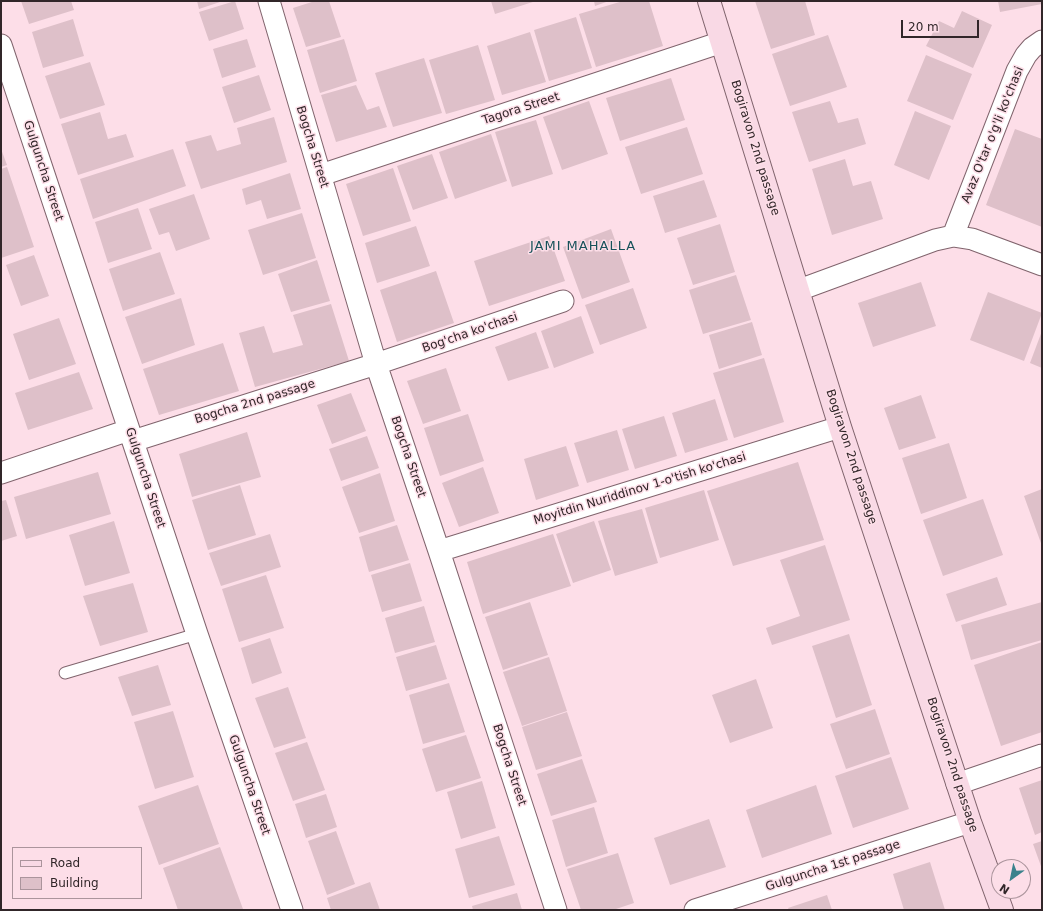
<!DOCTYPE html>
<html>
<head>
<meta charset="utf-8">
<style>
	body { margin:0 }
	#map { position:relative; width:1043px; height:911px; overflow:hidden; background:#fddee8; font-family:"DejaVu Sans",sans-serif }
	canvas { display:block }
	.frame { position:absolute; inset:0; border:2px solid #312629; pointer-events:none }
	.legend { position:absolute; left:12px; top:847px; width:130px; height:52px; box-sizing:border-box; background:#fddee8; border:1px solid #ab949c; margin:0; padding:5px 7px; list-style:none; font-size:12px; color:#312629 }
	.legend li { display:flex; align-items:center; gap:8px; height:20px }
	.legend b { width:20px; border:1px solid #ab949c }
	.north { position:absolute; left:991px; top:859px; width:40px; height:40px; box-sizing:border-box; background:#fddee8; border:1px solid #ab949c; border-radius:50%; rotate:213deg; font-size:11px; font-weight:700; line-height:16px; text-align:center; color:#312629 }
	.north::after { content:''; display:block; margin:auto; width:14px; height:18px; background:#3b828c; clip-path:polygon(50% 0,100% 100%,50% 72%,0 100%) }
	.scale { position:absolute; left:901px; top:20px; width:78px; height:18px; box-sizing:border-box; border:2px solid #312629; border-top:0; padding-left:5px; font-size:12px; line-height:14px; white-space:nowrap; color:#312629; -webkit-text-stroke:3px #fddee8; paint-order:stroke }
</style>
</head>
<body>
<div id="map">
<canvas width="1043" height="911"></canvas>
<div class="frame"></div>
<ul class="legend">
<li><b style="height:5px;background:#f9d9e5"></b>Road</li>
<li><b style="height:11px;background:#dec0c9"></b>Building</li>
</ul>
<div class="north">N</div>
<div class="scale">20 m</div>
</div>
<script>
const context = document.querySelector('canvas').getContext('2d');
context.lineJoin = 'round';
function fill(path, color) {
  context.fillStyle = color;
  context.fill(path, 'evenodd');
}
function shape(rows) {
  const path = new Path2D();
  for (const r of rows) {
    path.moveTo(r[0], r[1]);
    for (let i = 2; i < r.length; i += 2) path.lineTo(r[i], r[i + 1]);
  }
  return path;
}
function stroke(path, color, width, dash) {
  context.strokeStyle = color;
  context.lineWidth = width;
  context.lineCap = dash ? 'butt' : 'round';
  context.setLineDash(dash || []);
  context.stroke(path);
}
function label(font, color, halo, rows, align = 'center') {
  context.font = font + ' "DejaVu Sans",sans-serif';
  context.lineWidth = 3;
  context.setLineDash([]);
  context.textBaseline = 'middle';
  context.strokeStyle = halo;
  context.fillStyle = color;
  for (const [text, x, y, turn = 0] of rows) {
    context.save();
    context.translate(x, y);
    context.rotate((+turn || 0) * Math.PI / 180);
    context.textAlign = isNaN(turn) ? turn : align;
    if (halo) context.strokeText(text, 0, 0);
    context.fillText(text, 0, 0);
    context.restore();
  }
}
const building = shape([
	[21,1,71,1,74,10,29,24],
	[197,1,223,1,199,9],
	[235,1,244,29,209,41,199,12],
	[315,1,329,1,341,37,306,47,293,8],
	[491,1,536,1,495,14],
	[594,1,609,1,595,6],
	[623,1,649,1,663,46,596,67,579,14],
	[755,1,805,1,815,35,771,49],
	[998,1,1042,1,1042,4,1000,12],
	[962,11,992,25,973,68,926,46,939,21,954,28],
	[576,17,592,68,549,81,534,30],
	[73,19,84,56,43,68,32,32],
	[530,32,546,82,502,95,487,46],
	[828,35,847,87,790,106,772,54],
	[247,39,256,67,222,78,213,49],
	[344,39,357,81,320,93,307,50],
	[478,45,495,100,446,114,429,60],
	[926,55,972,74,953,120,907,101],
	[424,58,442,113,393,127,375,73],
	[90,62,105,105,60,119,45,76],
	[259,75,271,110,234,123,222,87],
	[671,78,685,120,620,141,606,98],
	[356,85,367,110,379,106,387,127,336,142,321,95],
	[589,101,608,154,562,170,543,117],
	[830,101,838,123,858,118,866,144,809,162,792,112],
	[915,111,951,126,929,180,894,165],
	[100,112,108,139,126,134,134,157,78,175,61,124],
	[274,117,287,162,201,189,185,142,211,135,217,151,241,144,237,128],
	[536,120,553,174,512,187,495,132],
	[687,127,703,174,641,194,625,147],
	[1015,129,1042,139,1042,227,986,205],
	[491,134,507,181,455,199,439,152],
	[1,149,7,165,1,167],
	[173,149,186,186,93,219,80,179],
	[432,154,448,198,413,210,397,166],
	[845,159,853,186,871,181,883,219,832,235,812,169],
	[7,167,34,247,1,258,1,169],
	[393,168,411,221,363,236,346,184],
	[290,173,301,209,267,219,261,200,246,205,242,189],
	[704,180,717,217,665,233,653,196],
	[194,194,210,239,176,251,169,232,159,235,149,209],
	[138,208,152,249,108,263,95,222],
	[302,213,316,258,263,275,248,230],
	[720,224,735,272,693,285,677,238],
	[416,226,430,266,377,283,365,243],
	[611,229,630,282,582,299,563,247],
	[549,236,565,281,489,306,474,261],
	[160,252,175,294,123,311,109,269],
	[34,255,49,296,21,306,6,265],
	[317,260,330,301,291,312,278,274],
	[436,271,454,323,397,342,380,290],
	[736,275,751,320,703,334,689,290],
	[921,282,936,326,873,347,858,303],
	[633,288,647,328,600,345,585,305],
	[988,292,1042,313,1024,361,970,340],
	[181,298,195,345,142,364,125,317],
	[331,304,349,361,255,387,239,333,264,326,273,353,303,345,293,315],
	[581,316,594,353,554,368,541,331],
	[59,318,76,364,29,380,13,334],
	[752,322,762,355,719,369,709,335],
	[1042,331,1042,368,1030,363],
	[536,332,549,368,508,381,495,347],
	[223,343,239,391,159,415,143,369],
	[764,358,784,422,734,438,713,373],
	[446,368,461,411,423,424,407,381],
	[79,372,93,409,28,430,15,393],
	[351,393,366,431,332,444,317,405],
	[921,395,936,438,899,450,884,408],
	[715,399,728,440,685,453,672,413],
	[468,414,484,461,440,476,424,428],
	[664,416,677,456,635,469,622,429],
	[617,430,629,470,587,483,574,443],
	[247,432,261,477,192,497,179,454],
	[367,436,379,468,341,481,329,449],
	[949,443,967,498,921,514,902,458],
	[566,446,579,486,536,500,524,459],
	[798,462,824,540,733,566,707,491],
	[483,467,499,513,459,527,442,483],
	[98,472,111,514,26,539,14,497],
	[380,473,395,521,359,533,342,487],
	[240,485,256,535,208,550,192,500],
	[1042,489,1042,546,1024,496],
	[704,490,719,540,660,558,645,508],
	[983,499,1003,555,943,576,923,520],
	[6,500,17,536,1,541,1,501],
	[642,509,658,563,615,576,598,521],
	[114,521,130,573,85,586,69,535],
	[594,521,611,570,573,583,556,534],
	[397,525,409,560,369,572,359,537],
	[270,534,281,567,221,586,209,553],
	[553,534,571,586,483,614,467,562],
	[825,545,850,620,772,645,766,628,800,616,780,560],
	[410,563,422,601,382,612,371,575],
	[266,575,284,628,239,642,222,589],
	[997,577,1007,605,956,622,946,594],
	[133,583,148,632,100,646,83,596],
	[530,602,548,655,503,670,485,617],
	[1042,602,1042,640,971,660,961,625],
	[424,606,435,642,395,653,385,618],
	[849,634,872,705,836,718,812,646],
	[270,638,282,673,252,684,241,648],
	[1042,642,1042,732,1001,746,974,665],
	[436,645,447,679,406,691,396,657],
	[549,657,567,711,522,726,503,672],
	[158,665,171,705,132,716,118,677],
	[756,679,773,728,730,743,712,695],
	[449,683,465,732,423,744,409,695],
	[288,687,306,738,274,748,255,698],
	[875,709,890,754,846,769,830,724],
	[173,711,194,777,155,789,134,722],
	[567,712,582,756,536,770,522,727],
	[466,735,481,778,436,792,422,749],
	[307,742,325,790,293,801,275,753],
	[891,757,909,809,853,828,835,776],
	[582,759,597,802,551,816,537,774],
	[1042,780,1042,832,1035,835,1019,788],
	[482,781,496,828,461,839,447,792],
	[198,785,219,844,159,865,138,806],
	[816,785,832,834,762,858,746,810],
	[326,794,337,827,306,838,295,804],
	[594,807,608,853,566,867,552,820],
	[709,819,726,867,670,885,654,838],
	[336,831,355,884,327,895,308,841],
	[499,836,515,885,469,898,455,849],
	[1042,841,1042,869,1033,844],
	[220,847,243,909,178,910,163,868],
	[618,853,634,903,613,910,581,910,567,869],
	[930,862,945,910,904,910,893,874],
	[370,882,380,910,331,910,327,898],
	[517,893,522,910,473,910,472,906],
	[827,895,832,910,789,910,788,908]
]);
const lane = shape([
	[65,673,197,634]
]);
const street = shape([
	[269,1,376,364,439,551,556,910],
	[1,45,197,634,292,910],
	[321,175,722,42],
	[953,236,1017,71,1026,55,1032,48,1042,41],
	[799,290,935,240,953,236,972,239,1042,265],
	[133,441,376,364,563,301],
	[1,473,129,430],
	[439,551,840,427],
	[957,784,1042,755],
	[695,910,970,822]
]);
const secondary = shape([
	[709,1,840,427,970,822,1002,910]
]);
const streetNames = [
	["Tagora Street",521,109,-18],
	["Avaz O'tar o'g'li ko'chasi",993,135,-68],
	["Bogcha Street",312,147,73],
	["Bogiravon 2nd passage",755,148,73],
	["Gulguncha Street",43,171,72],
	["Bog'cha ko'chasi",470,333,-19],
	["Bogcha 2nd passage",255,402,-17],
	["Bogcha Street",408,457,71],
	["Bogiravon 2nd passage",851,457,72],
	["Gulguncha Street",145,478,72],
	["Moyitdin Nuriddinov 1-o'tish ko'chasi",640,489,-17],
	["Bogcha Street",509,765,72],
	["Bogiravon 2nd passage",952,765,72],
	["Gulguncha Street",249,785,71],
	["Gulguncha 1st passage",833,866,-18]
];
const neighbourhoodNames = [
	["JAMI MAHALLA",583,247]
];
fill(building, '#dec0c9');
stroke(lane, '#80646d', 13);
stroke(street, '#80646d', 23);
stroke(secondary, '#80646d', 24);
stroke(lane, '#fff', 11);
stroke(street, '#fff', 21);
stroke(secondary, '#f9d9e5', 22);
label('12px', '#312629', '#fddee8', streetNames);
context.letterSpacing = '1px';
label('13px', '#165159', '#fddee8', neighbourhoodNames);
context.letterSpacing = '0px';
</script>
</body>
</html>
